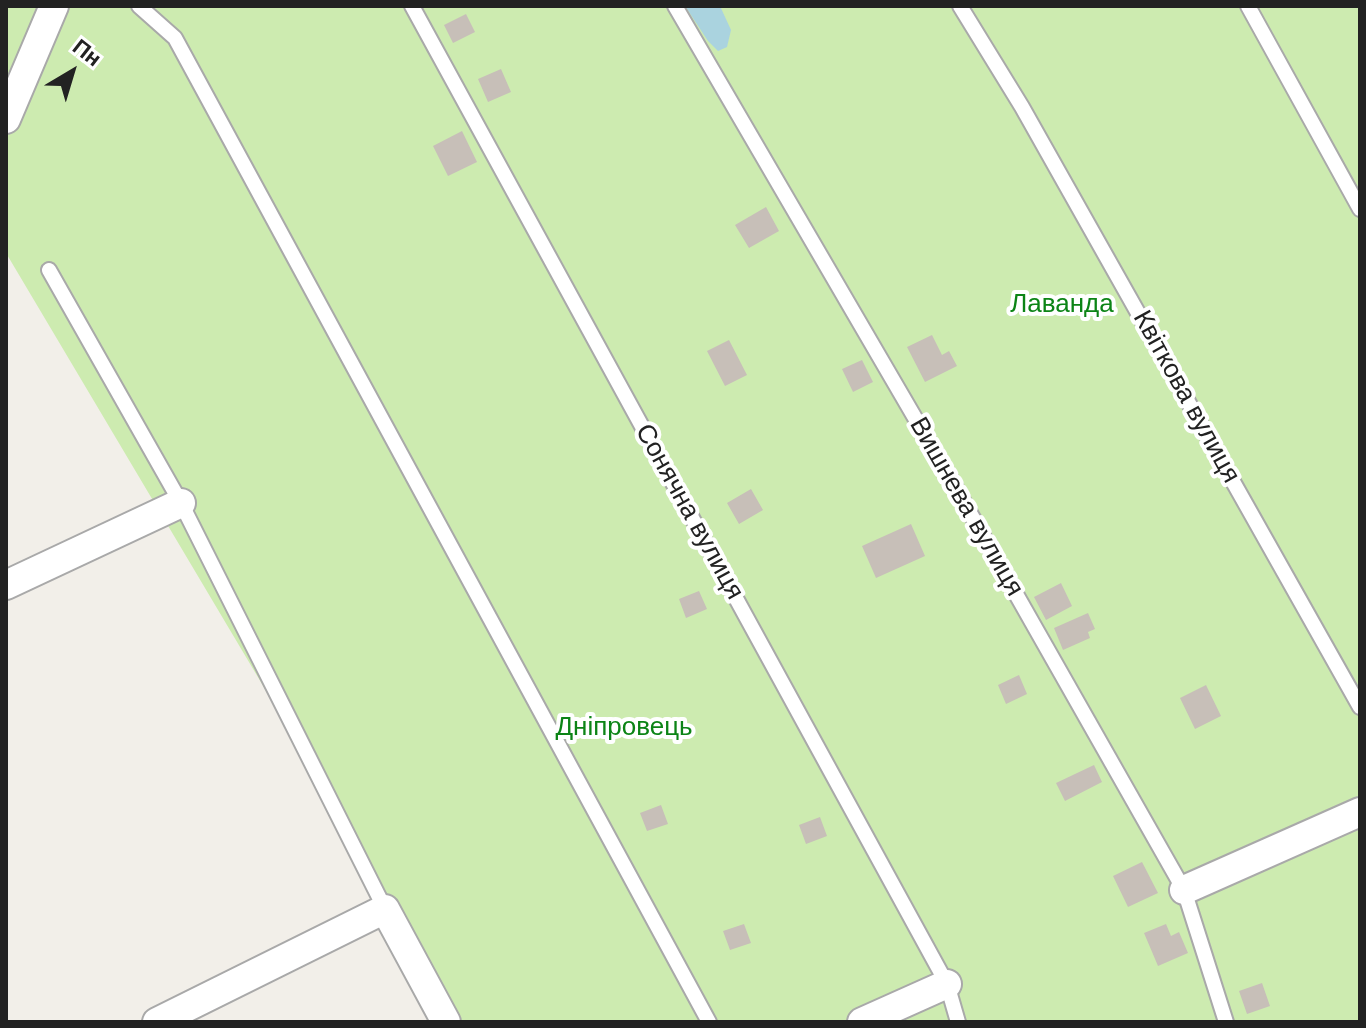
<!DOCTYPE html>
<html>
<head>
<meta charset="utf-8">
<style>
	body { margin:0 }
	#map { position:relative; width:1366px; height:1028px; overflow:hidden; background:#f2efe9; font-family:Arial,sans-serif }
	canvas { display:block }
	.frame { position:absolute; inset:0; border:8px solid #222; pointer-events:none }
	.north { position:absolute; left:32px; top:32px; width:80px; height:80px; -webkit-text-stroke:6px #fff; paint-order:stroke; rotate:38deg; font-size:22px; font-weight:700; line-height:32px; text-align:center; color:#222 }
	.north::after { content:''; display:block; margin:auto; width:28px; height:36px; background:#222; clip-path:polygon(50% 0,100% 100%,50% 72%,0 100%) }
</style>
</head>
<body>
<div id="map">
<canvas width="1366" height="1028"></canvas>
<div class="frame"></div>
<div class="north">Пн</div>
</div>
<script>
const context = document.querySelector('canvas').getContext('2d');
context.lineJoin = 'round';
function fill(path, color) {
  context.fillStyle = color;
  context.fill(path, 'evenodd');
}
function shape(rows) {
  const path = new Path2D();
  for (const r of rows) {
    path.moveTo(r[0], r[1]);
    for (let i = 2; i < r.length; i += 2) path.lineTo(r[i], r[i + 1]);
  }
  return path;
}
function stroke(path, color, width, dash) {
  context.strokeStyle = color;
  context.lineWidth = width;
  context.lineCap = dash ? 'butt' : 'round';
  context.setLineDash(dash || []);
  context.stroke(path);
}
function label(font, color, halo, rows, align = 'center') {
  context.font = font + ' Arial,sans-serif';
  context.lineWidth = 8;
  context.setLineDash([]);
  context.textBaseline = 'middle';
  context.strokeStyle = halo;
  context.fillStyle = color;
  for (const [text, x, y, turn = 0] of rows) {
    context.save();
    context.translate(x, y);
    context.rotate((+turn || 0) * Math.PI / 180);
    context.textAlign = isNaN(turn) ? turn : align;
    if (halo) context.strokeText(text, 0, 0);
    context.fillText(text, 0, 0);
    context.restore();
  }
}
const grass = shape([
	[6,6,1360,6,1360,1022,452,1022,262,684,6,253]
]);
const water = shape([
	[685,6,720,6,731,30,727,47,718,51,708,41]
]);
const building = shape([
	[466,14,475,32,453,43,444,25],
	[501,69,511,92,488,102,478,79],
	[462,131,477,162,448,176,433,146],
	[766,207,779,231,749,248,735,225],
	[932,335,942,355,949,351,957,366,925,382,907,347],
	[729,340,747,375,725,386,707,351],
	[862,360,873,382,853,392,842,369],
	[751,489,763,510,739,524,727,503],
	[911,524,925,556,876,578,862,546],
	[1061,583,1072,606,1046,620,1034,597],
	[699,591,707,609,686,618,679,599],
	[1088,613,1095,629,1088,632,1090,638,1063,650,1054,628],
	[1019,675,1027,694,1006,704,998,685],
	[1206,685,1221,716,1195,729,1180,698],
	[1094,765,1102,782,1065,801,1056,783],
	[661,805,668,824,647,831,640,813],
	[820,817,827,836,806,844,799,825],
	[1142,862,1158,893,1128,907,1113,876],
	[744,924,751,943,730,950,723,931],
	[1166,924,1171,936,1179,932,1188,953,1158,966,1144,933],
	[1262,983,1270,1006,1247,1014,1239,991]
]);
const service = shape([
	[139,6,175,38,709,1022],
	[412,6,947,984,958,1022],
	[675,6,957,490,1184,890,1226,1022],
	[960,6,1022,107,1360,707],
	[1248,6,1360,209],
	[49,270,181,503,385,909]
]);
const minor = shape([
	[6,119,54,6],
	[6,585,181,503],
	[1184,890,1360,812],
	[157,1022,385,909,446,1022],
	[862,1022,947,984]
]);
const parkNames = [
	["Лаванда",1062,305],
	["Дніпровець",624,728]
];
const streetNames = [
	["Квіткова вулиця",1186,397,61],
	["Вишнева вулиця",966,507,60],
	["Сонячна вулиця",689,512,61]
];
fill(grass, '#cdebb0');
fill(water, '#aad3df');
fill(building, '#c7bfb8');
stroke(service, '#a9a9a9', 18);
stroke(minor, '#a9a9a9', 32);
stroke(service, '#fff', 14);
stroke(minor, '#fff', 28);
label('26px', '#0c8416', '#fff', parkNames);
label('26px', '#222', '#fff', streetNames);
</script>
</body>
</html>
